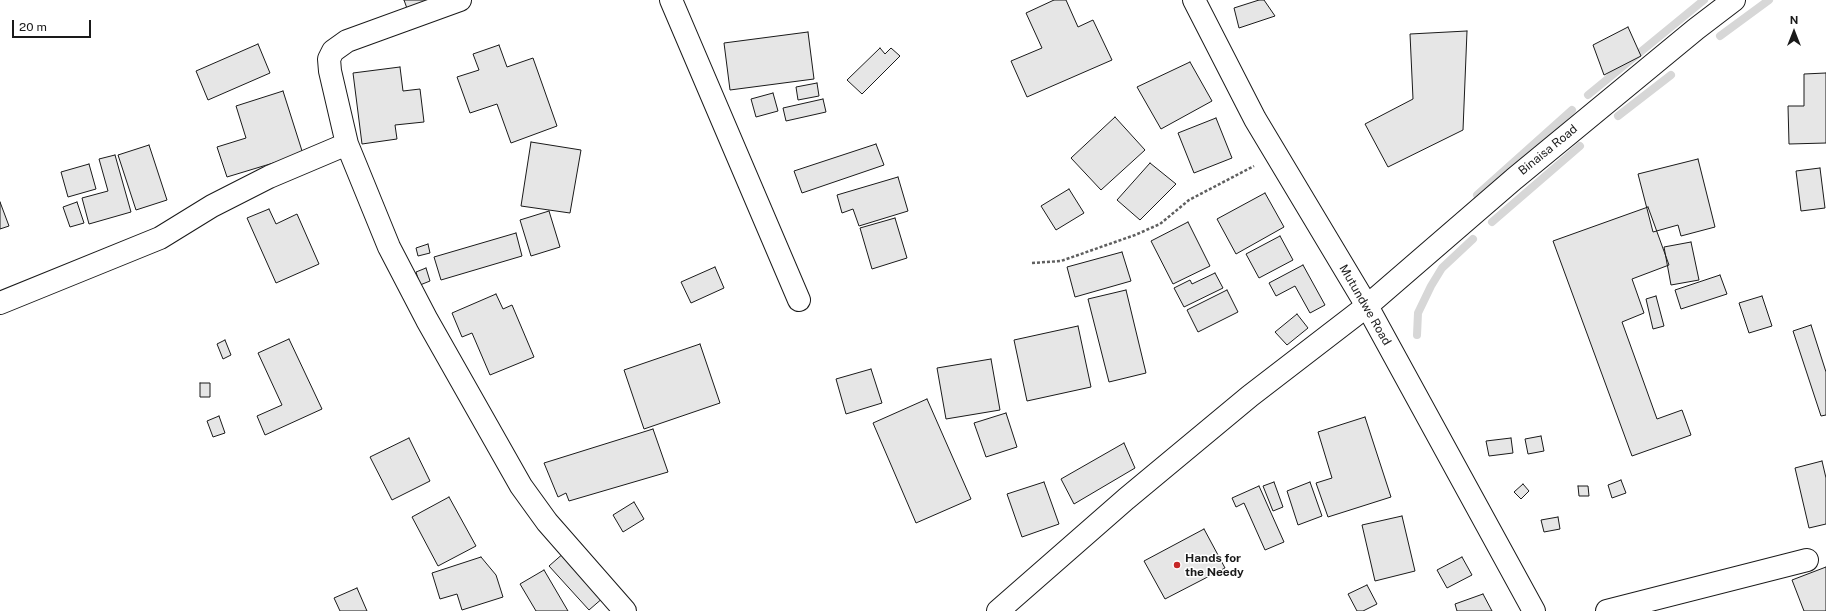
<!DOCTYPE html>
<html>
<head>
<meta charset="utf-8">
<style>
	body { margin:0 }
	#map { position:relative; width:1826px; height:611px; overflow:hidden; background:#fff; font-family:"Public Sans",sans-serif }
	canvas { display:block }
	.north { position:absolute; left:1774px; top:12px; width:40px; height:40px; -webkit-text-stroke:3px #fff; paint-order:stroke; rotate:0deg; font-size:11px; font-weight:700; line-height:16px; text-align:center; color:#1a1a1a }
	.north::after { content:''; display:block; margin:auto; width:14px; height:18px; background:#1a1a1a; clip-path:polygon(50% 0,100% 100%,50% 72%,0 100%) }
	.scale { position:absolute; left:12px; top:20px; width:79px; height:18px; box-sizing:border-box; border:2px solid #1a1a1a; border-top:0; padding-left:5px; font-size:12px; line-height:14px; white-space:nowrap; color:#1a1a1a; -webkit-text-stroke:3px #fff; paint-order:stroke }
</style>
</head>
<body>
<div id="map">
<canvas width="1826" height="611"></canvas>
<div class="north">N</div>
<div class="scale">20 m</div>
</div>
<script>
const context = document.querySelector('canvas').getContext('2d');
context.lineJoin = 'round';
function shape(rows) {
  const path = new Path2D();
  for (const r of rows) {
    path.moveTo(r[0], r[1]);
    for (let i = 2; i < r.length; i += 2) path.lineTo(r[i], r[i + 1]);
  }
  return path;
}
function stroke(path, color, width, dash) {
  context.strokeStyle = color;
  context.lineWidth = width;
  context.lineCap = dash ? 'butt' : 'round';
  context.setLineDash(dash || []);
  context.stroke(path);
}
function fill(path, color) {
  context.fillStyle = color;
  context.fill(path, 'evenodd');
}
function label(font, color, halo, rows, align = 'center') {
  context.font = font + ' "Public Sans",sans-serif';
  context.lineWidth = 3;
  context.setLineDash([]);
  context.textBaseline = 'middle';
  context.strokeStyle = halo;
  context.fillStyle = color;
  for (const [text, x, y, turn = 0] of rows) {
    context.save();
    context.translate(x, y);
    context.rotate((+turn || 0) * Math.PI / 180);
    context.textAlign = isNaN(turn) ? turn : align;
    if (halo) context.strokeText(text, 0, 0);
    context.fillText(text, 0, 0);
    context.restore();
  }
}
const stream = shape([
	[1720,36,1769,0],
	[1588,95,1704,0],
	[1618,116,1671,75],
	[1477,195,1572,110],
	[1492,222,1580,146],
	[1417,335,1418,313,1431,286,1442,268,1473,239]
]);
const building = shape([
	[404,0,446,0,409,14,404,0],
	[1054,0,1066,0,1078,27,1093,20,1112,60,1027,97,1011,61,1042,48,1026,13,1054,0],
	[1259,0,1264,0,1275,16,1239,28,1234,8,1259,0],
	[1628,27,1641,56,1604,75,1593,45,1628,27],
	[1467,31,1463,130,1388,167,1365,124,1413,99,1410,34,1467,31],
	[808,32,814,79,730,90,724,43,808,32],
	[258,44,270,73,208,100,196,71,258,44],
	[499,45,507,67,533,58,557,126,511,143,497,104,470,113,457,77,479,70,473,54,499,45],
	[880,48,885,54,891,48,900,56,862,94,847,80,880,48],
	[1190,62,1212,101,1161,129,1137,87,1190,62],
	[400,67,403,91,420,89,424,122,395,125,397,139,362,144,353,73,400,67],
	[1826,73,1826,143,1789,144,1788,106,1804,106,1804,74,1826,73],
	[817,83,819,96,798,100,796,87,817,83],
	[283,91,303,154,227,177,217,147,246,138,236,106,283,91],
	[773,93,778,111,756,117,751,99,773,93],
	[823,99,826,112,786,121,783,108,823,99],
	[1115,117,1145,150,1101,190,1071,158,1115,117],
	[1216,118,1232,158,1194,173,1178,133,1216,118],
	[531,142,581,150,570,213,521,206,531,142],
	[876,144,884,165,802,193,794,171,876,144],
	[149,145,167,200,136,210,118,155,149,145],
	[115,155,131,212,89,224,82,198,108,191,99,159,115,155],
	[1698,159,1715,227,1681,236,1678,225,1653,232,1638,174,1698,159],
	[1150,163,1176,184,1140,220,1117,200,1150,163],
	[89,164,96,189,68,197,61,172,89,164],
	[1820,168,1825,208,1801,211,1796,171,1820,168],
	[898,177,908,211,859,226,853,209,842,213,837,195,898,177],
	[1069,189,1084,213,1056,230,1041,206,1069,189],
	[1265,193,1284,227,1236,254,1217,219,1265,193],
	[0,202,9,226,0,229,0,202],
	[77,202,84,223,70,227,63,207,77,202],
	[1648,207,1669,265,1632,279,1644,313,1622,322,1657,419,1682,410,1691,435,1632,456,1553,241,1648,207],
	[269,209,276,224,297,214,319,264,276,283,247,218,269,209],
	[549,211,560,247,531,256,520,220,549,211],
	[895,218,907,258,872,269,860,228,895,218],
	[1188,222,1210,266,1173,284,1151,241,1188,222],
	[516,233,522,256,441,280,434,257,516,233],
	[1280,236,1293,260,1259,278,1246,254,1280,236],
	[1691,242,1699,280,1671,285,1664,247,1691,242],
	[428,244,430,253,418,256,416,248,428,244],
	[1122,252,1131,281,1075,297,1067,267,1122,252],
	[1303,265,1325,305,1310,313,1295,286,1276,296,1269,283,1303,265],
	[715,267,724,288,691,303,681,282,715,267],
	[426,268,430,281,420,285,416,272,426,268],
	[1215,273,1223,288,1184,307,1174,288,1190,280,1192,284,1215,273],
	[1720,275,1727,294,1681,309,1675,290,1720,275],
	[1126,290,1146,373,1109,382,1088,299,1126,290],
	[1227,290,1238,312,1198,332,1187,310,1227,290],
	[496,294,503,309,512,305,534,357,490,375,472,333,462,337,452,313,496,294],
	[1656,296,1664,326,1653,329,1646,299,1656,296],
	[1762,296,1772,326,1749,333,1739,303,1762,296],
	[1297,314,1308,328,1287,345,1275,332,1297,314],
	[1811,325,1826,372,1826,415,1821,416,1793,331,1811,325],
	[1078,326,1091,387,1027,401,1014,340,1078,326],
	[289,339,322,409,265,435,257,416,282,405,258,353,289,339],
	[225,340,231,355,223,359,217,344,225,340],
	[700,344,720,403,644,429,624,370,700,344],
	[991,359,1000,410,946,419,937,368,991,359],
	[871,369,882,403,846,414,836,379,871,369],
	[200,383,210,383,210,397,200,397,200,383],
	[927,399,971,499,916,523,873,423,927,399],
	[1006,413,1017,447,986,457,974,423,1006,413],
	[219,416,225,433,213,437,207,421,219,416],
	[1365,417,1391,497,1328,517,1316,483,1332,478,1318,432,1365,417],
	[653,429,668,472,569,501,566,493,558,497,544,463,653,429],
	[1541,436,1544,451,1528,454,1525,439,1541,436],
	[409,438,430,481,392,500,370,457,409,438],
	[1511,438,1513,453,1489,456,1486,441,1511,438],
	[1124,443,1135,468,1074,504,1061,479,1124,443],
	[1822,461,1826,478,1826,524,1809,528,1795,468,1822,461],
	[1621,480,1626,493,1612,498,1608,485,1621,480],
	[1044,482,1059,524,1022,537,1007,494,1044,482],
	[1274,482,1283,507,1273,511,1263,486,1274,482],
	[1310,482,1322,516,1298,525,1287,491,1310,482],
	[1523,484,1529,491,1521,499,1514,492,1523,484],
	[1259,486,1284,542,1265,550,1244,503,1236,507,1232,498,1259,486],
	[1578,486,1588,486,1589,496,1579,496,1578,486],
	[449,497,476,546,438,566,412,517,449,497],
	[634,502,644,519,623,532,613,515,634,502],
	[1402,516,1415,571,1375,581,1362,525,1402,516],
	[1558,517,1560,529,1544,532,1541,520,1558,517],
	[1204,529,1225,568,1165,599,1144,561,1204,529],
	[565,552,604,597,589,610,549,566,565,552],
	[481,557,496,575,503,597,462,610,457,594,440,599,432,573,481,557],
	[1462,557,1472,575,1447,588,1437,570,1462,557],
	[1826,567,1826,611,1804,611,1792,580,1826,567],
	[544,570,568,611,536,611,520,584,544,570],
	[1367,585,1377,604,1363,611,1357,611,1348,594,1367,585],
	[357,588,367,611,340,611,334,598,357,588],
	[1483,594,1492,611,1457,611,1455,604,1483,594]
]);
const path = shape([
	[1032,263,1061,261,1135,235,1160,224,1189,200,1254,166]
]);
const minor = shape([
	[460,0,347,41,333,51,329,59,330,71,347,144,389,247,427,320,521,486,547,522,625,611],
	[671,0,799,300],
	[0,303,160,238,212,206,269,177,347,144],
	[998,611,1126,499,1250,396,1367,306,1514,179,1696,29,1734,0],
	[1607,611,1807,560]
]);
const major = shape([
	[1194,0,1255,119,1367,306,1534,611]
]);
const markers = [
	[1177,565,4,"#c62828"]
];
const streetNames = [
	["Binaisa Road",1548,150,-39],
	["Mutundwe Road",1365,305,60]
];
const poiNames = [
	["Hands for",1185,558],
	["the Needy",1185,572]
];
stroke(stream, '#d7d7d7', 8);
fill(building, '#e6e6e6');
stroke(building, '#1a1a1a', 1);
stroke(minor, '#1a1a1a', 24);
stroke(major, '#1a1a1a', 24);
stroke(path, '#5f5f5f', 2.5, [3, 2]);
stroke(minor, '#fff', 22);
stroke(major, '#fff', 22);
for (const [x, y, r, color] of markers) {
  const dot = new Path2D();
  dot.arc(x, y, r, 0, 2 * Math.PI);
  context.fillStyle = color;
  context.fill(dot);
  stroke(dot, '#fff', 1.5);
}
label('12px', '#1a1a1a', '#fff', streetNames);
label('bold 12px', '#1a1a1a', '#fff', poiNames, 'left');
</script>
</body>
</html>
